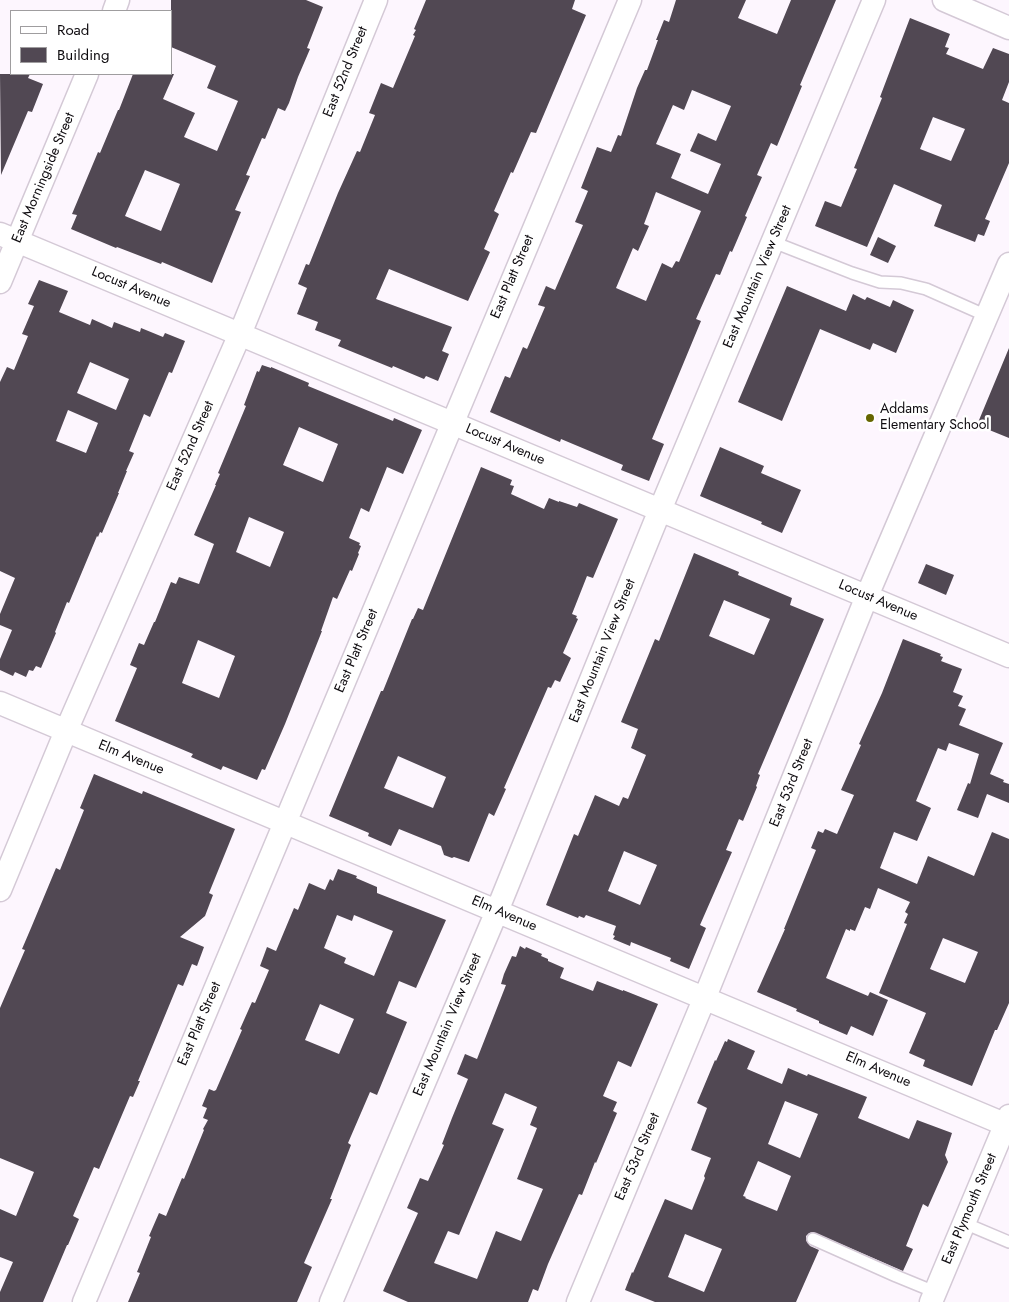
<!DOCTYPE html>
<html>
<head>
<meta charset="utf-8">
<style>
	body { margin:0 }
	#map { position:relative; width:1009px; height:1302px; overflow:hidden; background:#fdf6fe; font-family:Jost,sans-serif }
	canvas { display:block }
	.legend { position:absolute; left:10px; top:10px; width:162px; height:65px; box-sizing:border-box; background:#fff; border:1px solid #9f9d9f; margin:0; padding:6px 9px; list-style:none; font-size:15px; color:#0e0b0f }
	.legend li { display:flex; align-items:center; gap:10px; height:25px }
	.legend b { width:25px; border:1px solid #9f9d9f }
</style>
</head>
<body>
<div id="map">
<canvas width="1009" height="1302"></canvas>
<ul class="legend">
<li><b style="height:6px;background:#fff"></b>Road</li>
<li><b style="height:14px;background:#514853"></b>Building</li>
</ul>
</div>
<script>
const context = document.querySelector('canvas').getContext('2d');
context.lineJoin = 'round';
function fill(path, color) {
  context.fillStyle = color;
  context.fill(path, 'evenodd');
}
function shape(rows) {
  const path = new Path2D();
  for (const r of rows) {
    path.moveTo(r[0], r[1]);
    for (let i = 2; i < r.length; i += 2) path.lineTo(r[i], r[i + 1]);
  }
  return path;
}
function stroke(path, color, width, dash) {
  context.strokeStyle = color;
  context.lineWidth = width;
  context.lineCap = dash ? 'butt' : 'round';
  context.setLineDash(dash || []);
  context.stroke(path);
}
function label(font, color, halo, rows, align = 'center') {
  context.font = font + ' Jost,sans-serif';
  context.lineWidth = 5;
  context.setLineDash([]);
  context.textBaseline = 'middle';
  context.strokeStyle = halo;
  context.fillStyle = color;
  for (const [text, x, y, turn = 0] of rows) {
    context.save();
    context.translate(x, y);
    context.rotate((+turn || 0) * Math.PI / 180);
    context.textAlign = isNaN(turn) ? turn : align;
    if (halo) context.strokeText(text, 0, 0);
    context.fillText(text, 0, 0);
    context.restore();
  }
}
const building = shape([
	[171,0,306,0,323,7,307,48,310,49,298,77,289,103,285,111,278,108,265,139,262,138,246,175,250,176,235,210,241,212,212,283,162,262,161,264,117,247,116,248,71,229,77,215,72,214,98,152,100,153,118,110,119,110,133,74,174,74,163,99,195,113,184,137,217,151,238,101,207,88,216,66,171,47],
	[145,170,180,184,161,231,125,216],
	[426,0,575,0,572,9,586,15,536,133,531,132,513,173,511,172,494,211,499,214,484,249,490,252,468,301,389,269,376,299,452,327,442,351,449,354,438,381,426,376,424,379,393,366,392,368,338,346,341,340,315,330,318,322,297,314,307,288,298,284,306,264,309,265,338,193,357,151,360,152,375,115,369,113,381,83,393,88,415,36,413,35,416,30,414,29],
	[676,0,746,0,738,18,777,34,791,0,836,0,800,85,802,86,777,146,771,143,757,175,762,177,745,216,747,217,732,252,730,251,720,275,716,274,696,319,701,321,652,439,664,444,649,481,621,470,623,465,561,439,560,442,490,412,505,376,510,378,523,347,527,349,545,307,538,305,546,286,555,290,583,225,575,222,588,191,581,188,597,147,611,152,618,135,621,136,637,88,645,70,647,70,658,40,656,40,664,20,669,22],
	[692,90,731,106,716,141,698,133,690,151,721,164,708,194,671,178,681,154,656,144,673,105,684,110],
	[656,192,701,211,679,262,676,261,672,268,662,263,646,301,616,288,633,248,638,251,649,226,644,224],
	[910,18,950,34,945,47,949,48,946,54,983,69,993,48,1009,54,1009,82,1002,100,1009,103,1009,163,985,219,990,221,984,236,978,234,975,242,934,226,942,205,894,184,867,247,815,226,825,201,841,207,857,169,854,168,882,98,880,97],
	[933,117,965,129,951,161,920,149],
	[0,74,30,74,28,78,43,84,32,112,28,111,1,175],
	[878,237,896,246,888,263,870,255],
	[39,280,68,291,59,312,90,325,92,319,112,328,114,322,140,332,141,328,163,337,165,333,185,341,172,373,169,372,150,417,144,414,129,451,134,453,126,471,127,471,118,493,119,493,102,533,100,532,98,537,97,536,69,603,67,602,55,632,56,633,41,668,36,666,33,671,29,670,26,677,15,672,13,676,0,670,0,659,12,630,0,625,0,614,15,578,0,571,0,382,7,367,14,370,28,336,22,334,34,306,28,304],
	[90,362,129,379,116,410,77,393],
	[68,410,98,423,86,453,56,441],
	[787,286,846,311,853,294,865,300,867,297,890,307,893,300,914,310,896,353,873,343,870,350,820,329,782,421,738,402],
	[1009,348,1009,438,977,425],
	[262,365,271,368,271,367,309,383,308,386,393,421,394,418,422,430,403,474,387,467,369,512,361,508,349,538,360,543,359,545,361,546,358,553,359,554,352,571,350,570,337,599,333,597,321,631,322,631,285,724,265,770,262,769,257,780,223,766,221,770,191,757,193,754,115,721,137,668,130,665,139,643,144,645,154,622,155,622,171,582,176,584,179,577,199,584,214,544,194,535,216,485,215,485,220,474,218,473,246,406,244,405,257,371,259,372],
	[299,427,338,444,323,482,283,465],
	[249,517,284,532,270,567,236,552],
	[198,640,235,656,219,698,182,683],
	[720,447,764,466,761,473,801,490,782,533,761,524,762,522,700,496],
	[481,467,512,480,510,485,514,486,511,494,544,509,549,498,559,502,559,501,577,507,579,503,618,519,593,578,587,576,572,614,577,616,576,618,578,619,563,653,571,658,560,682,555,680,551,688,548,687,504,788,506,789,494,816,489,813,469,862,454,857,452,858,444,855,441,846,399,829,391,846,368,836,369,833,329,816,381,691,383,691,412,619,413,619,418,608,423,610],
	[398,756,446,777,433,808,384,788],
	[694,553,739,572,738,575,792,598,790,605,824,619,758,774,760,775,756,786,757,787,743,821,739,819,726,850,732,852,700,925,706,928,689,969,670,961,671,958,631,942,630,946,613,939,615,936,613,935,616,926,586,915,584,918,579,916,578,918,546,905,574,834,578,836,595,795,619,806,623,797,628,799,646,755,631,748,638,729,621,722,655,639,659,641],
	[724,600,770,619,754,655,709,636],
	[624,851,657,865,640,905,608,891],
	[926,564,954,575,946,595,918,583],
	[903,639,941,654,940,656,943,657,941,661,962,669,953,692,963,696,958,706,966,709,959,725,1003,743,990,774,1004,780,1003,782,1009,784,1009,803,987,794,978,818,957,810,968,783,970,784,979,754,949,743,946,751,938,748,916,801,931,808,917,841,894,832,880,868,917,884,928,856,974,876,992,832,1009,839,1009,1003,997,1030,995,1030,972,1086,923,1066,925,1060,909,1053,926,1013,879,993,907,924,904,923,908,914,905,912,910,902,878,888,870,909,865,907,855,931,850,929,850,931,846,929,826,978,868,996,870,992,888,1000,873,1036,851,1026,847,1035,819,1023,819,1021,796,1011,797,1009,757,992,785,929,784,929,816,850,811,848,818,831,823,833,825,829,837,834,854,795,841,790,861,745,859,744,882,693],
	[943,938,978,952,965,983,930,969],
	[94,774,142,794,143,791,235,829,209,893,213,895,205,916,180,937,204,947,197,966,192,964,183,986,178,984,138,1081,140,1081,133,1097,130,1096,99,1169,94,1167,73,1216,79,1219,68,1245,67,1245,43,1302,0,1302,0,1292,13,1262,0,1257,0,1209,16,1216,34,1172,0,1158,0,1008,25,950,22,949,31,928,56,868,60,870,84,810,80,808],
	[338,869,357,876,356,878,377,887,377,893,446,920,416,988,399,981,386,1013,407,1022,377,1095,370,1092,348,1143,351,1145,330,1199,332,1199,304,1263,312,1267,297,1302,128,1302,140,1273,137,1272,151,1237,149,1236,159,1213,166,1216,182,1178,184,1179,204,1130,203,1129,208,1120,203,1118,207,1108,202,1106,209,1089,214,1091,216,1090,242,1030,240,1029,252,1002,255,1003,269,970,260,966,267,947,276,951,294,908,298,910,309,883,325,890,330,879,333,881],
	[337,915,352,921,354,915,393,931,374,976,344,963,346,958,324,948],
	[320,1004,354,1019,339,1054,305,1040],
	[520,946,525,949,526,947,542,954,541,956,548,959,548,961,564,968,560,978,593,991,597,981,623,991,623,990,658,1004,631,1067,618,1061,603,1096,617,1102,613,1111,617,1113,596,1163,595,1162,582,1195,579,1194,548,1264,538,1291,533,1289,528,1302,408,1302,383,1291,418,1213,407,1208,420,1178,428,1181,444,1145,442,1144,452,1118,468,1079,457,1074,465,1054,477,1059,506,985,501,984,504,974,512,956,516,957],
	[505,1093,537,1107,530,1125,537,1128,517,1179,543,1189,521,1241,496,1231,477,1279,434,1263,448,1231,459,1235,504,1129,492,1124],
	[728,1039,755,1051,747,1069,782,1084,788,1068,807,1076,808,1074,867,1097,858,1118,909,1139,917,1120,952,1133,945,1155,948,1162,928,1207,923,1204,906,1246,913,1249,903,1271,813,1232,809,1233,806,1236,806,1240,810,1246,819,1250,796,1302,655,1302,625,1290,632,1272,633,1273,665,1199,692,1210,705,1178,704,1176,711,1158,691,1150,707,1108,697,1103,715,1060,716,1061,725,1041,727,1042],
	[785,1101,818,1114,800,1158,768,1144],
	[758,1161,791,1176,777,1211,745,1198,746,1197,743,1196],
	[685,1234,722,1249,704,1292,668,1277]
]);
const service = shape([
	[773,242,852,273,880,282,901,283,926,289,987,316],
	[964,1223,1009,1242],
	[813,1239,896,1276,935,1292]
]);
const minor = shape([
	[944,0,1009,28],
	[114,11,118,0],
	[0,234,1009,656],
	[0,282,87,74],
	[0,703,1009,1126],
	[0,890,66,731,240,334,376,0],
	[84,1302,630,0],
	[331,1302,497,911,660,510,874,0],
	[578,1302,705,997,867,596,1009,264],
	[931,1302,1009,1116]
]);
const markers = [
	[870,418,5,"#660"]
];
const streetNames = [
	["East 52nd Street",346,72,-68],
	["East Morningside Street",44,178,-67],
	["East Platt Street",513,277,-67],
	["East Mountain View Street",758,277,-67],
	["Locust Avenue",131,288,23],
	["Locust Avenue",505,445,23],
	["East 52nd Street",191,446,-66],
	["Locust Avenue",878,601,23],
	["East Platt Street",357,651,-67],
	["East Mountain View Street",603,651,-68],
	["Elm Avenue",131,758,22],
	["East 53rd Street",792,783,-68],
	["Elm Avenue",504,914,23],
	["East Platt Street",200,1024,-67],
	["East Mountain View Street",448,1025,-67],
	["Elm Avenue",878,1070,23],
	["East 53rd Street",638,1157,-67],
	["East Plymouth Street",970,1209,-67]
];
const poiNames = [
	["Addams",880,410],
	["Elementary School",880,426]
];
fill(building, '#514853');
stroke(service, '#d4c9d6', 14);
stroke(minor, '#d4c9d6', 25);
stroke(service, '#fff', 11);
stroke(minor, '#fff', 22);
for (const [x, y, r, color] of markers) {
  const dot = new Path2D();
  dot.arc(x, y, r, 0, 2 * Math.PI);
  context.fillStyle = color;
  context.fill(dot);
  stroke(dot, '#fff', 2);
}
label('14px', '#0e0b0f', '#fff', streetNames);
label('14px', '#0e0b0f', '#fff', poiNames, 'left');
</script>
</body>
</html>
